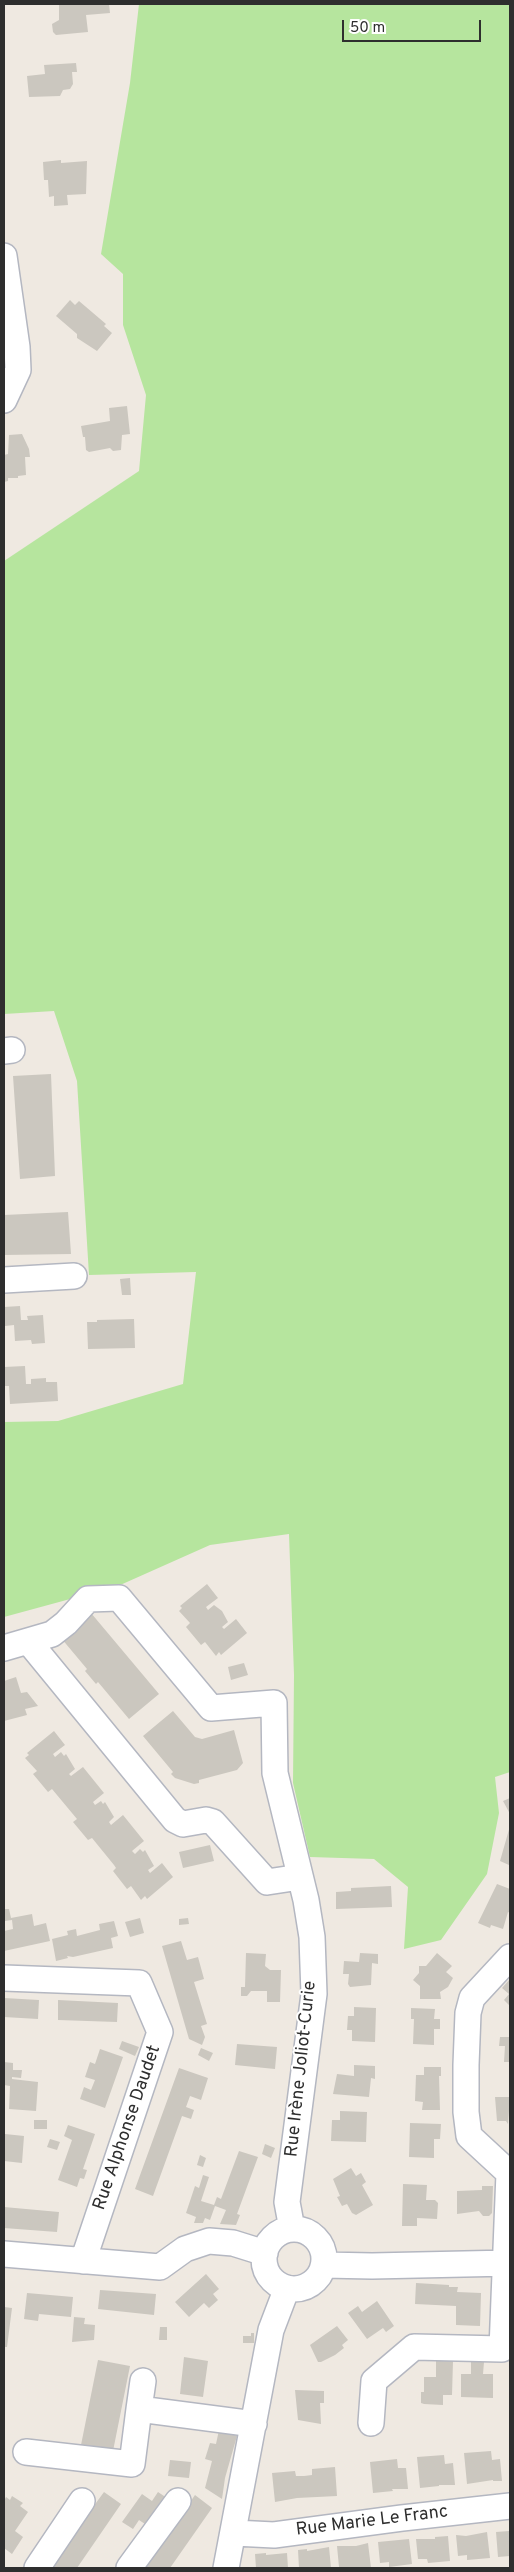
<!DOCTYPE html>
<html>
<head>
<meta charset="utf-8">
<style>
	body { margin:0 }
	#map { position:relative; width:514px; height:2572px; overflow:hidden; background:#efe9e1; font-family:Overpass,sans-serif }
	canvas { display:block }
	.frame { position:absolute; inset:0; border:5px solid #2e2e2e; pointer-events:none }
	.scale { position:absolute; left:342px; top:20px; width:139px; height:22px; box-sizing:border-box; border:2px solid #2e2e2e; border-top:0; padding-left:6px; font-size:15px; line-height:18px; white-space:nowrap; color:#2e2e2e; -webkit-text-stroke:4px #fff; paint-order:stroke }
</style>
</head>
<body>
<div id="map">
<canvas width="514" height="2572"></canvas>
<div class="frame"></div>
<div class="scale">50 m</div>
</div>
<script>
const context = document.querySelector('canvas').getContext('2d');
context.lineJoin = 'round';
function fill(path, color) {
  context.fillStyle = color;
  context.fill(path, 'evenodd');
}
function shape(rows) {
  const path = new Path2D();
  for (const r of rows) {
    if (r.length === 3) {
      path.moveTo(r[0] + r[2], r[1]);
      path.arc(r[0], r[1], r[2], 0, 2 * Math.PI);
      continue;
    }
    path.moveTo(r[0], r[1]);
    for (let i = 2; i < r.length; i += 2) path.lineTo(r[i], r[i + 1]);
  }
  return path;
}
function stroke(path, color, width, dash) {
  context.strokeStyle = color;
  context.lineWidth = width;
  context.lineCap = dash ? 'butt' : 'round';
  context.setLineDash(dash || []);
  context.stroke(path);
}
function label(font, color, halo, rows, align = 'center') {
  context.font = font + ' Overpass,sans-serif';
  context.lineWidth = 4;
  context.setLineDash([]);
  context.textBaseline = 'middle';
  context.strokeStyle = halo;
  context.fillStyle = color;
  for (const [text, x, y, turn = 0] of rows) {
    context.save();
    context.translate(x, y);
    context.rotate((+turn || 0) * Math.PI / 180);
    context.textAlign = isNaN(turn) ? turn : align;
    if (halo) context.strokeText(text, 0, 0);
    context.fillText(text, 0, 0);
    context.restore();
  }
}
const green = shape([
	[139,4,510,4,510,1772,495,1777,499,1813,487,1874,441,1940,404,1949,408,1887,374,1859,310,1857,293,1783,294,1675,289,1534,210,1545,118,1586,4,1617,4,1422,58,1421,183,1384,196,1272,89,1275,77,1081,54,1011,4,1014,4,561,139,471,146,395,123,325,123,274,101,254,130,83]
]);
const building = shape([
	[59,4,109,4,110,13,86,15,88,32,56,35,53,32,52,24,59,20],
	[76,63,77,72,72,72,73,84,70,89,63,90,60,96,29,97,27,76,45,74,44,65],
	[61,160,61,163,87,161,86,194,67,195,68,205,54,206,54,196,49,197,48,180,44,180,43,162],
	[70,300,75,305,79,301,106,324,104,326,112,333,97,351,77,338,77,334,56,316],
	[127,406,130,434,122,435,121,450,113,451,110,448,89,452,86,450,85,437,83,437,81,426,110,421,109,408],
	[22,434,29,449,30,457,25,457,26,475,18,476,18,478,8,478,8,481,4,482,4,455,8,454,9,435],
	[51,1074,55,1176,20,1179,13,1076],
	[68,1212,71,1254,4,1255,4,1215],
	[130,1278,131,1295,122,1295,120,1279],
	[20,1306,21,1320,28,1320,27,1316,43,1315,45,1343,32,1344,31,1340,15,1341,14,1325,5,1326,4,1307],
	[134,1319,135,1348,88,1349,87,1322,97,1322,97,1320],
	[25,1366,26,1384,31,1384,31,1379,46,1378,46,1382,57,1382,58,1401,10,1404,9,1386,4,1386,4,1367],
	[207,1584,218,1598,206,1607,208,1610,214,1605,222,1611,228,1622,222,1627,224,1629,236,1619,247,1633,221,1655,219,1652,216,1656,205,1642,201,1645,186,1627,190,1623,179,1611,182,1608,180,1606],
	[91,1613,159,1694,129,1719,98,1682,96,1684,85,1671,87,1669,61,1638],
	[244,1663,248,1675,231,1680,228,1667],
	[16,1677,21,1693,27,1692,38,1706,25,1709,27,1715,4,1721,4,1681],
	[173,1711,195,1737,202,1739,234,1730,243,1763,237,1770,199,1780,199,1783,194,1784,175,1778,171,1774,173,1772,143,1736],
	[54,1731,65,1745,53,1754,55,1757,61,1752,64,1756,66,1754,75,1769,69,1774,71,1776,83,1767,104,1793,93,1802,95,1805,101,1801,103,1804,105,1802,114,1817,109,1822,111,1825,123,1815,144,1841,132,1851,135,1854,140,1849,143,1852,145,1850,154,1866,148,1870,150,1873,162,1863,173,1877,147,1899,145,1896,141,1900,131,1886,127,1889,113,1871,116,1868,114,1865,92,1838,88,1840,73,1822,77,1819,52,1789,48,1792,33,1774,37,1771,25,1758,29,1755,27,1753],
	[510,1798,510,1814,503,1801],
	[510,1826,510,1868,509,1865,500,1861],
	[210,1845,214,1861,183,1868,179,1852],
	[497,1884,510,1889,510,1913,508,1912,503,1929,491,1925,490,1928,478,1923],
	[391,1886,392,1907,336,1909,336,1892,351,1891,351,1888],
	[4,1909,9,1909,11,1918,32,1914,34,1926,46,1923,50,1941,4,1951,4,1931,13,1929,12,1920,5,1921],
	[140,1918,144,1933,130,1937,125,1922],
	[188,1918,189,1924,179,1925,179,1919],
	[114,1921,118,1936,111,1938,113,1948,73,1957,67,1956,68,1958,56,1961,52,1939,68,1935,67,1931,76,1929,77,1936,100,1930,99,1924],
	[181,1941,187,1960,198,1957,204,1979,194,1982,207,2024,201,2026,205,2037,202,2045,189,2039,162,1946],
	[246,1953,266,1954,265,1966,270,1970,281,1970,280,2002,267,2002,267,1991,251,1991,247,1996,241,1996,241,1987,245,1987],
	[360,1953,378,1954,378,1964,372,1963,371,1985,350,1987,348,1984,349,1974,343,1974,344,1961,359,1962],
	[437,1953,452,1966,446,1972,453,1978,448,1987,440,1992,441,1999,420,1999,420,1986,413,1980,419,1973,419,1966,426,1966],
	[510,1979,510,2006,504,2000,509,1994,502,1988],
	[4,1998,39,2000,38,2019,4,2017],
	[58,2000,118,2003,117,2022,58,2020],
	[354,2007,376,2008,375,2042,352,2041,352,2030,347,2030,348,2016,354,2016],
	[411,2008,435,2009,434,2019,440,2019,440,2029,434,2029,434,2045,413,2044,414,2019,411,2019],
	[500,2037,510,2037,510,2062,504,2062,505,2046,499,2046],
	[122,2041,139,2047,135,2056,119,2049],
	[237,2044,277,2047,275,2069,235,2065],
	[201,2048,213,2053,209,2061,198,2055],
	[100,2049,123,2057,105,2108,80,2099,84,2087,91,2090,95,2080,85,2077,90,2062,95,2064],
	[4,2062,13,2063,13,2070,22,2070,21,2078,12,2077,12,2079,38,2082,36,2111,9,2109,10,2086,4,2085],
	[354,2065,375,2066,375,2079,371,2078,369,2097,333,2094,337,2074,354,2076],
	[424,2067,441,2067,441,2076,439,2076,440,2110,422,2110,423,2102,415,2101,416,2075,424,2075],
	[179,2068,208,2078,201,2100,190,2096,186,2107,194,2110,191,2119,182,2116,153,2196,135,2189],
	[495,2097,510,2097,508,2124,506,2121,497,2121],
	[340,2111,367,2112,366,2142,331,2141,332,2120,340,2120],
	[34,2120,47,2120,47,2129,34,2129],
	[410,2123,441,2124,440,2139,434,2139,434,2158,409,2157],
	[68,2125,95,2134,83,2169,87,2170,84,2179,80,2178,77,2187,58,2180,72,2140,64,2136],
	[5,2134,24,2136,22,2163,4,2161],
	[50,2139,60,2142,57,2150,47,2147],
	[265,2144,275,2148,271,2158,262,2154],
	[239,2151,258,2157,237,2214,240,2215,236,2225,220,2224,226,2210,215,2206,210,2220,205,2218,203,2223,194,2223,196,2217,186,2213,195,2186,199,2188,203,2175,209,2177,201,2201,214,2205,217,2197,221,2199],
	[200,2155,206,2158,203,2167,197,2165],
	[351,2168,356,2176,361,2173,366,2182,362,2185,373,2205,356,2215,352,2213,347,2204,342,2206,337,2197,340,2196,333,2179],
	[403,2184,427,2185,426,2200,435,2200,438,2203,437,2219,417,2218,417,2226,402,2226],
	[482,2186,493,2186,492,2213,489,2216,483,2216,479,2211,457,2214,457,2191,482,2190],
	[4,2207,59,2212,57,2232,4,2228],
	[206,2274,219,2289,213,2294,218,2300,209,2308,204,2303,189,2317,175,2302],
	[416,2283,449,2285,449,2287,458,2287,457,2292,481,2293,480,2326,456,2325,456,2306,415,2304],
	[100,2290,156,2294,154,2315,98,2309],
	[27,2293,73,2297,71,2317,39,2314,38,2321,24,2319],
	[377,2301,394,2326,386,2332,383,2328,367,2339,348,2313,358,2306,362,2312],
	[4,2307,12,2308,7,2347,4,2347],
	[74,2317,85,2318,84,2324,95,2325,94,2340,72,2342],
	[337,2326,348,2340,342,2345,344,2348,335,2355,321,2362,318,2362,310,2345],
	[160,2327,167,2327,167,2340,159,2340],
	[251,2333,254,2333,254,2343,243,2343,243,2336,251,2336],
	[184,2357,208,2361,203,2397,180,2394],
	[98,2360,130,2366,112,2456,80,2450],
	[436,2361,453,2361,452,2395,443,2395,443,2405,424,2404,421,2403,421,2392,424,2392,424,2377,436,2377],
	[471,2362,484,2362,483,2374,493,2374,493,2398,461,2397,461,2374,471,2374],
	[295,2390,324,2391,324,2403,320,2403,321,2424,298,2420],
	[219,2430,237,2436,225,2478,222,2499,205,2488,212,2461,205,2459,210,2443,216,2444],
	[491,2451,492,2460,500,2459,502,2481,493,2481,493,2480,467,2484,464,2453],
	[444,2455,445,2464,453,2463,455,2485,439,2485,439,2486,420,2488,417,2457],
	[397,2459,398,2468,406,2468,408,2489,392,2489,393,2491,373,2493,370,2462],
	[170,2460,191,2462,189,2478,168,2476],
	[335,2467,337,2496,297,2498,275,2502,272,2473,295,2471,296,2476,304,2476,312,2475,312,2469],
	[104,2492,121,2504,77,2568,52,2568,60,2557,56,2554,63,2544,67,2547,87,2517,83,2514,89,2504,93,2507],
	[158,2492,167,2498,148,2526,139,2520,133,2529,122,2522,142,2494,152,2501],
	[195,2495,212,2508,170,2568,144,2568],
	[12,2496,23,2503,20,2506,28,2512,15,2531,23,2537,12,2554,4,2548,4,2501,6,2497,10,2500],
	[509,2531,510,2556,498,2557,496,2532],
	[487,2532,490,2558,467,2560,467,2555,458,2556,456,2535,466,2536],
	[448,2536,450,2561,428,2563,427,2559,418,2559,416,2539,435,2539,435,2537],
	[409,2539,412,2564,389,2567,389,2562,380,2563,378,2542],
	[368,2543,371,2568,339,2567,337,2546,356,2546],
	[329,2547,331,2568,299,2568,298,2550,307,2549,307,2551],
	[266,2553,266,2555,287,2553,288,2568,256,2568,255,2554]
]);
const minor = shape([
	[4,256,17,347,18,370,4,400],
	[4,1051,12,1050],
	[4,1280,74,1276],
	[29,1642,175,1820,183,1824,206,1820,213,1822,267,1882,300,1877],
	[4,1648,52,1634,66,1623,88,1599,119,1598,211,1708,274,1703,275,1773,306,1900,312,1937,314,1994,287,2202,292,2229],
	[4,1978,139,1983,160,2032,83,2261],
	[294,2259,30],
	[4,2254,160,2267,185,2249,209,2241,233,2243,265,2253],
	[324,2265,372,2266,510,2263],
	[143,2381,139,2409,254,2424],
	[371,2423,374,2381,414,2347,502,2349,509,2173,469,2136,466,2112,466,2065,468,2013,472,1998,510,1957],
	[26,2452,132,2464,139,2409],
	[234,2533,274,2535,402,2518,510,2506],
	[37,2568,82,2501],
	[129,2568,178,2501],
	[226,2568,271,2330,287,2288]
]);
const streetNames = [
	["Rue Irène Joliot-Curie",302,2069,-84],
	["Rue Alphonse Daudet",128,2128,-71],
	["Rue Marie Le Franc",372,2522,-7]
];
fill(green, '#b6e59e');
fill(building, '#cbc7bf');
stroke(minor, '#b4b7c1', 28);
stroke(minor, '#fff', 25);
label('18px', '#2e2e2e', '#fff', streetNames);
</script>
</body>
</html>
